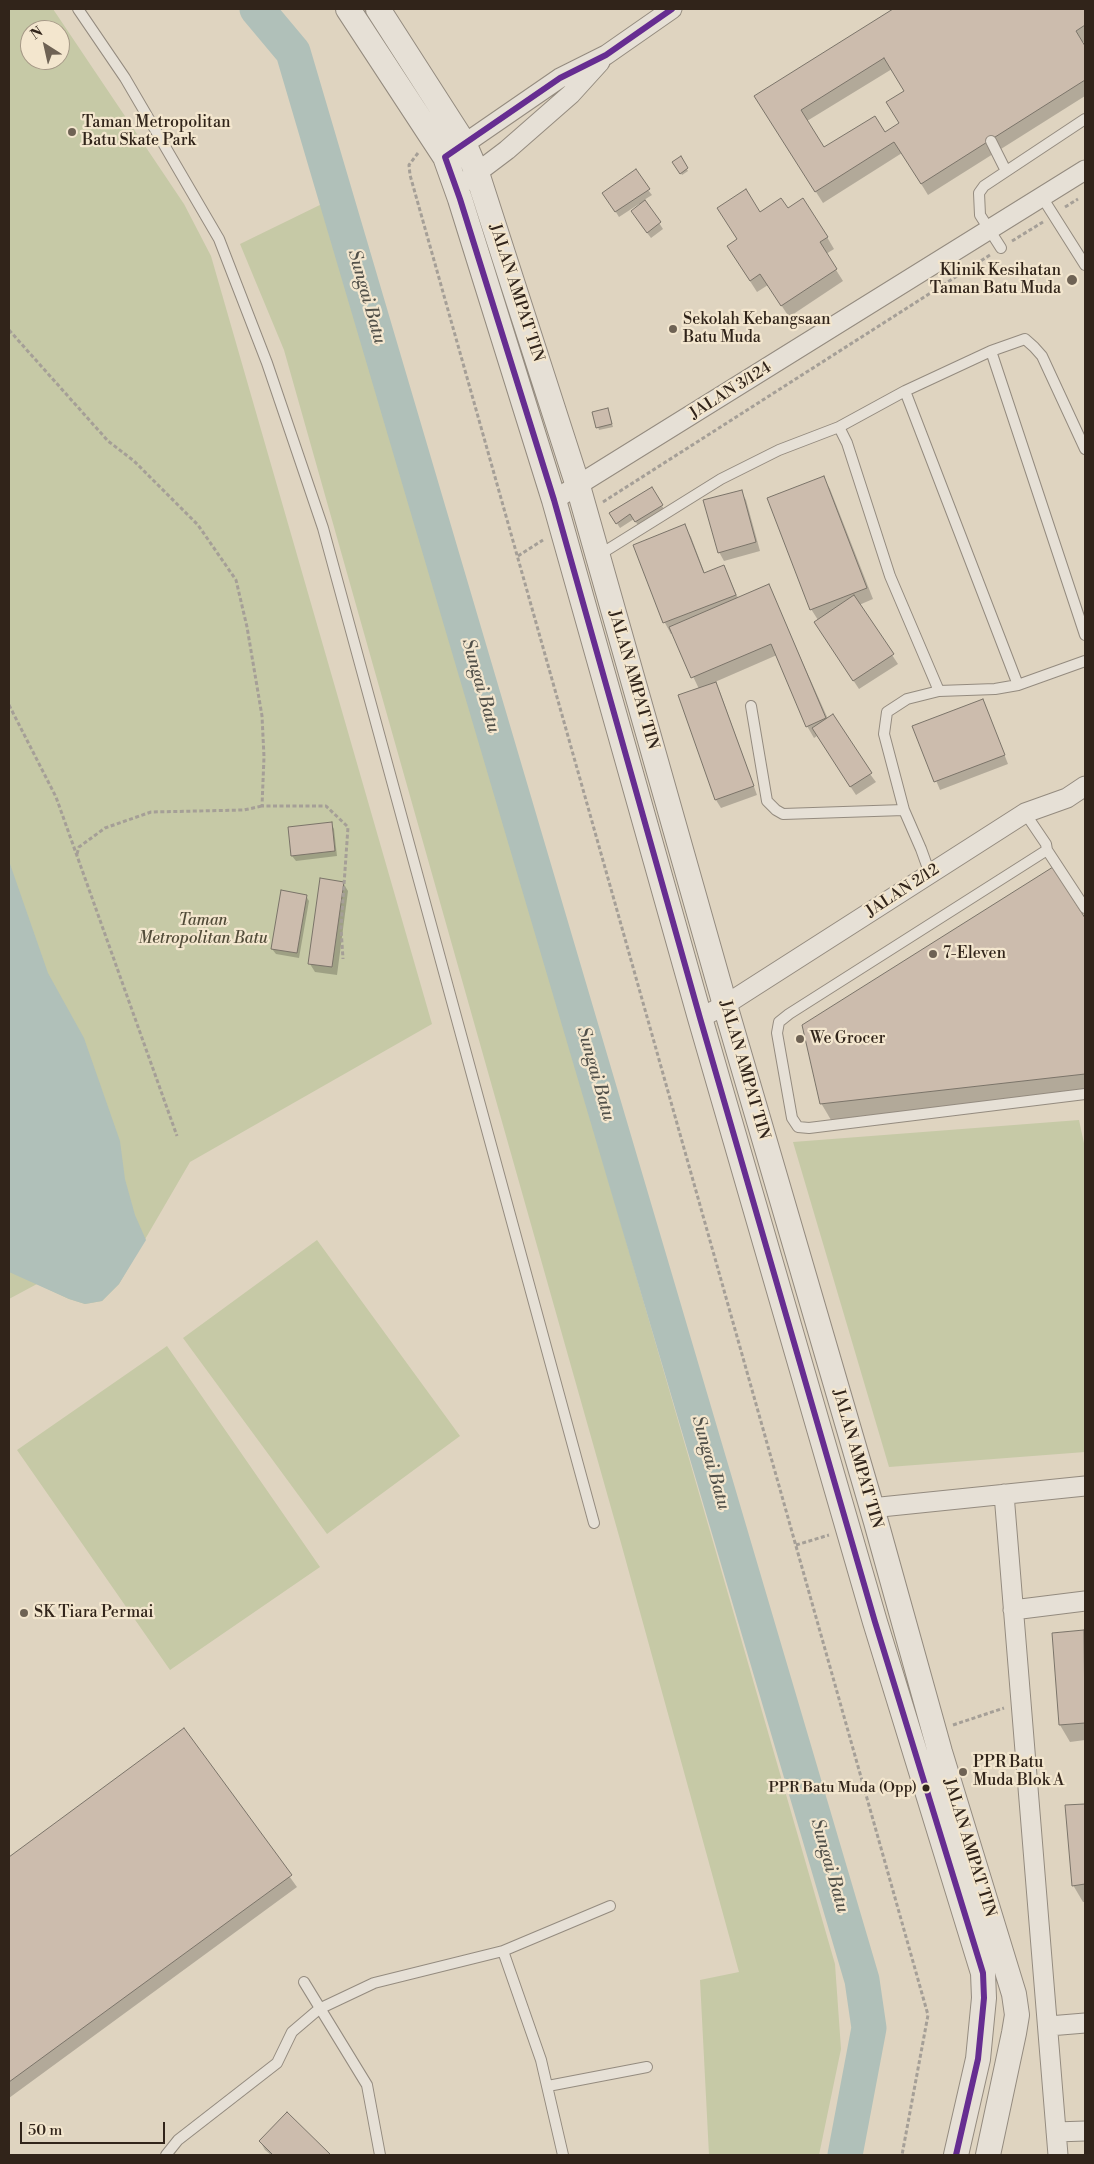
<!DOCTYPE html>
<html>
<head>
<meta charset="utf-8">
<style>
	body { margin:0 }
	#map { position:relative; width:1094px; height:2164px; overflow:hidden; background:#dfd4c0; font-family:"Libre Bodoni",serif }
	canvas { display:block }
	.frame { position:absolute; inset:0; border:10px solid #31241a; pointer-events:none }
	.north { position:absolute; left:20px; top:20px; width:50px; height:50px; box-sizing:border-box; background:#f3e6ce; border:1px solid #a59886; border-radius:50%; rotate:325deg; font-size:14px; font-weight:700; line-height:20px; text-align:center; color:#31241a }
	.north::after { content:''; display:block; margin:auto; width:18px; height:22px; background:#6e6254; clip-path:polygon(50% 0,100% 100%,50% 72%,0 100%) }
	.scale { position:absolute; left:20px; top:2122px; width:145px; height:22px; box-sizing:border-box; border:2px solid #31241a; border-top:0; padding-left:6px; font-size:15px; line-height:18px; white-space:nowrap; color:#31241a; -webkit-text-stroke:4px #f3e6ce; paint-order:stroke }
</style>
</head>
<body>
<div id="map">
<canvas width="1094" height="2164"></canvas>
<div class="frame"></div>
<div class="north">N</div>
<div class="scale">50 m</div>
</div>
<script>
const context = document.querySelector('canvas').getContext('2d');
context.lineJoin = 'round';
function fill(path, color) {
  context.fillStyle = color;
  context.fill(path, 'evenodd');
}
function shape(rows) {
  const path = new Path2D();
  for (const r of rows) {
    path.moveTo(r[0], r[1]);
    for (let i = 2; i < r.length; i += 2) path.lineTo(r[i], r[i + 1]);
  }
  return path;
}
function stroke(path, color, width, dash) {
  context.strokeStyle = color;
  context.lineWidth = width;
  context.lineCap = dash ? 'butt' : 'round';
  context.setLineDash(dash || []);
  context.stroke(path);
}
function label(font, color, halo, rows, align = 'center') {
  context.font = font + ' "Libre Bodoni",serif';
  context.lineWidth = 4.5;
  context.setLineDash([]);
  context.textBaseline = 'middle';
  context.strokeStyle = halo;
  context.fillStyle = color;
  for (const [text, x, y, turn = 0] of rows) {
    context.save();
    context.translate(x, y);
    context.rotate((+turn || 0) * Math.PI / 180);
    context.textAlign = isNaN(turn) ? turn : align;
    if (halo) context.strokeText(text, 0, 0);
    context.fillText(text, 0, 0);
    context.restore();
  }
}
const green = shape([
	[9,9,53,9,184,204,211,256,432,1024,190,1162,119,1284,102,1301,85,1304,69,1299,37,1284,9,1299],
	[30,30,60,30,60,60,30,60],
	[326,202,835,1964,841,2049,819,2155,709,2155,700,1980,739,1972,621,1543,284,350,240,244],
	[1079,1120,1085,1148,1085,1452,889,1467,793,1142],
	[317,1240,460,1436,327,1534,183,1338],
	[167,1346,320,1567,170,1670,17,1450]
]);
const water = shape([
	[9,861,48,973,84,1038,120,1141,125,1179,135,1215,146,1240,119,1284,102,1301,85,1304,69,1299,9,1272]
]);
const shadow = shape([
	[895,9,1085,9,1085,41,1082,43,1085,48,1085,96,928,195,902,153,823,203,756,97],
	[892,69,906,91,900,124,884,134,824,149,807,121],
	[680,158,688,171,682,175,674,162],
	[648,190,652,195,644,200,663,229,651,238,635,217,640,206,639,204,619,217,607,198],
	[788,210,827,237,834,249,826,254,843,281,789,317,768,285,757,292,728,247,738,240,760,213],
	[609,412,613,427,599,430,594,413],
	[823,477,830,489,873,599,859,605,898,664,859,689,820,630,818,620,811,609],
	[651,488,665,511,639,527,634,519,620,528,611,514],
	[741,491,746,500,760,551,724,561,719,552],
	[684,525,691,537,705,574,724,566,738,598,768,585,828,719,876,782,856,795,817,736,814,738,807,726,777,655,715,682,720,692,757,795,721,808,716,800,679,696,699,689,673,634,671,634,665,623,634,545],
	[983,700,1008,764,940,790,914,727],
	[331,823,334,829,337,856,296,861,292,856],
	[1053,869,1085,921,1085,1092,831,1120,821,1103],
	[343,883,348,891,337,975,315,972,310,964],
	[306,896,309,901,299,958,276,954,272,949],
	[1084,1631,1085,1634,1085,1740,1070,1742,1060,1725],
	[184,1730,297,1887,9,2098,9,1858],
	[1085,1805,1085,1902,1083,1902,1073,1885,1067,1807],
	[287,2114,330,2155,271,2155,265,2150,260,2141]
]);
const river = shape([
	[257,9,293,52,862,1980,869,2028,845,2155]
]);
const building = shape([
	[893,9,1085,9,1085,25,1076,31,1085,46,1085,80,921,184,894,142,815,192,754,96,893,9],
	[884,58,904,91,886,102,899,123,885,132,875,116,824,147,801,110,884,58],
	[681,156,688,168,680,174,672,162,681,156],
	[636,169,650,189,615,212,602,193,636,169],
	[746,189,760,212,781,198,788,208,803,198,828,237,820,242,837,269,781,306,760,274,750,281,727,246,737,239,717,208,746,189],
	[645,200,661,222,647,233,631,211,645,200],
	[608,408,612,424,596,428,592,412,608,408],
	[824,476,867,588,810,610,767,498,824,476],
	[652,487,663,505,635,522,630,514,616,524,609,513,652,487],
	[742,490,756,542,718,553,703,500,742,490],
	[685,524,704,573,724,565,736,595,663,623,633,545,685,524],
	[769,584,826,718,806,727,771,644,691,678,669,627,769,584],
	[854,595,894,654,853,681,814,622,854,595],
	[716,682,754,786,715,800,678,695,716,682],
	[983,699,1005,755,934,782,912,726,983,699],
	[833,714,872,773,850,787,812,728,833,714],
	[332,822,335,851,291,856,288,827,332,822],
	[1053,867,1085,918,1085,1074,820,1104,802,1025,1053,867],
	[320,878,344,882,332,967,308,964,320,878],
	[281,890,307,895,297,953,271,949,281,890],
	[1084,1630,1085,1723,1059,1725,1052,1633,1084,1630],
	[184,1728,292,1875,9,2082,9,1857,184,1728],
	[1085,1804,1085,1884,1072,1886,1065,1805,1085,1804],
	[287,2112,331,2155,273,2155,259,2141,287,2112]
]);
const path = shape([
	[418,153,409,165,410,175,928,2015,902,2155],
	[1065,207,1078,199],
	[1012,241,1043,222],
	[9,330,108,441,134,461,198,525,236,580,247,627,262,716,264,757,262,806,326,806,348,827,341,928,343,959],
	[603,502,990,255],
	[518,556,543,540],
	[9,705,56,797,177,1136],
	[77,854,79,847,105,828,151,812,244,810,262,806],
	[796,1545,829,1535],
	[953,1725,1004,1708]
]);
const service = shape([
	[78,9,125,78,219,239,267,363,323,528,594,1523],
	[991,141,1006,171],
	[1042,197,1085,265],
	[1001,248,980,215,979,193,984,186,1085,119],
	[991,351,1025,339,1034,347,1042,356,1085,449],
	[839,427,905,391],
	[599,555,721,479,779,450,839,427,847,443,890,576,939,691],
	[1018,685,905,391,991,351,1085,635],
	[751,706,767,801,776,810,783,814,904,810],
	[1025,813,1046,844,1047,850],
	[930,874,921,849,904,810,884,734,887,712,907,699,939,691,995,689,1018,685,1085,661],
	[1085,908,1047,850,789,1014,779,1022,777,1033,792,1118,798,1127,809,1128,1085,1094],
	[503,1951,610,1906],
	[304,1982,367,2085,380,2155],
	[548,2086,647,2067],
	[166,2155,178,2140,277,2063,292,2032,319,2009,374,1983,503,1951,541,2060,563,2155]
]);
const minor = shape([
	[454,151,560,78,606,55,672,9],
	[466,181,507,150,571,94,600,62],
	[554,500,1085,170],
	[700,1018,725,1005,1025,813,1067,798,1085,786],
	[1004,1494,1058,2155],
	[871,1508,1085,1486],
	[1013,1610,1085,1601],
	[1049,2026,1085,2023],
	[1056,2132,1085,2131]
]);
const tertiary = shape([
	[348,9,445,157,460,199,554,500,700,1018,875,1622,983,1973,984,1998,978,2059,956,2155],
	[378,9,464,143,477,173,578,486,725,1005,876,1522,940,1752,1014,1994,1017,2015,1014,2033,988,2155]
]);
const bus1 = shape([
	[672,9,606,55,560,78,445,157,460,199,554,500,700,1018,875,1622,983,1973,984,1998,978,2059,956,2155]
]);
const markers = [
	[72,132,5,"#6e6254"],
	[1072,280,6,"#6e6254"],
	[673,329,5,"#6e6254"],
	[933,954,5,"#6e6254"],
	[800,1039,5,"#6e6254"],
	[24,1613,5,"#6e6254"],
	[963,1772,5,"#6e6254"],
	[926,1788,4.5,"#31241a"]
];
const busNames = [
	["PPR Batu Muda (Opp)",917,1788]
];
const poiNames = [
	["Taman Metropolitan",82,123],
	["Batu Skate Park",82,141],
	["Klinik Kesihatan",1061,271,"right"],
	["Taman Batu Muda",1061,289,"right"],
	["Sekolah Kebangsaan",683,320],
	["Batu Muda",683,338],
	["7-Eleven",943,954],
	["We Grocer",810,1039],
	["SK Tiara Permai",34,1613],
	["PPR Batu",973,1763],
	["Muda Blok A",973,1781]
];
const streetNames = [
	["JALAN AMPAT TIN",516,293,72],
	["JALAN 3/124",731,391,-32],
	["JALAN AMPAT TIN",633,680,74],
	["JALAN 2/12",903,891,-33],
	["JALAN AMPAT TIN",744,1070,74],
	["JALAN AMPAT TIN",857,1459,74],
	["JALAN AMPAT TIN",969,1848,73]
];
const parkNames = [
	["Taman",203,921],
	["Metropolitan Batu",203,939]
];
const waterNames = [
	["Sungai Batu",366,297,74],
	["Sungai Batu",480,686,74],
	["Sungai Batu",595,1074,74],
	["Sungai Batu",710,1463,74],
	["Sungai Batu",829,1866,74]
];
fill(green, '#c6c9a6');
fill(water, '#b0c0b9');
fill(shadow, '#0003');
stroke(river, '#b0c0b9', 35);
fill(building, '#ccbcad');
stroke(building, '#7b7469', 1);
stroke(service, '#948b7f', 12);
stroke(minor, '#948b7f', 21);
stroke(tertiary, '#948b7f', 26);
stroke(path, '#a59f97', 3, [4, 2.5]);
stroke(service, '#e6e0d6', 10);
stroke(minor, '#e6e0d6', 19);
stroke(tertiary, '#e6e0d6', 24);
stroke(bus1, '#662d91', 6);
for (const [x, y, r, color] of markers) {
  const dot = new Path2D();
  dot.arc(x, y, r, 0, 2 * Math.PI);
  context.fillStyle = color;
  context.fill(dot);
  stroke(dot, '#f3e6ce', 2);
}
label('15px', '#31241a', '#f3e6ce', busNames, 'right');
label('16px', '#31241a', '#f3e6ce', poiNames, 'left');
label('16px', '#31241a', '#f3e6ce', streetNames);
label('italic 16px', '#514b38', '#f3e6ce', parkNames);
label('italic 18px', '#515049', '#f3e6ce', waterNames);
</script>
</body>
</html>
